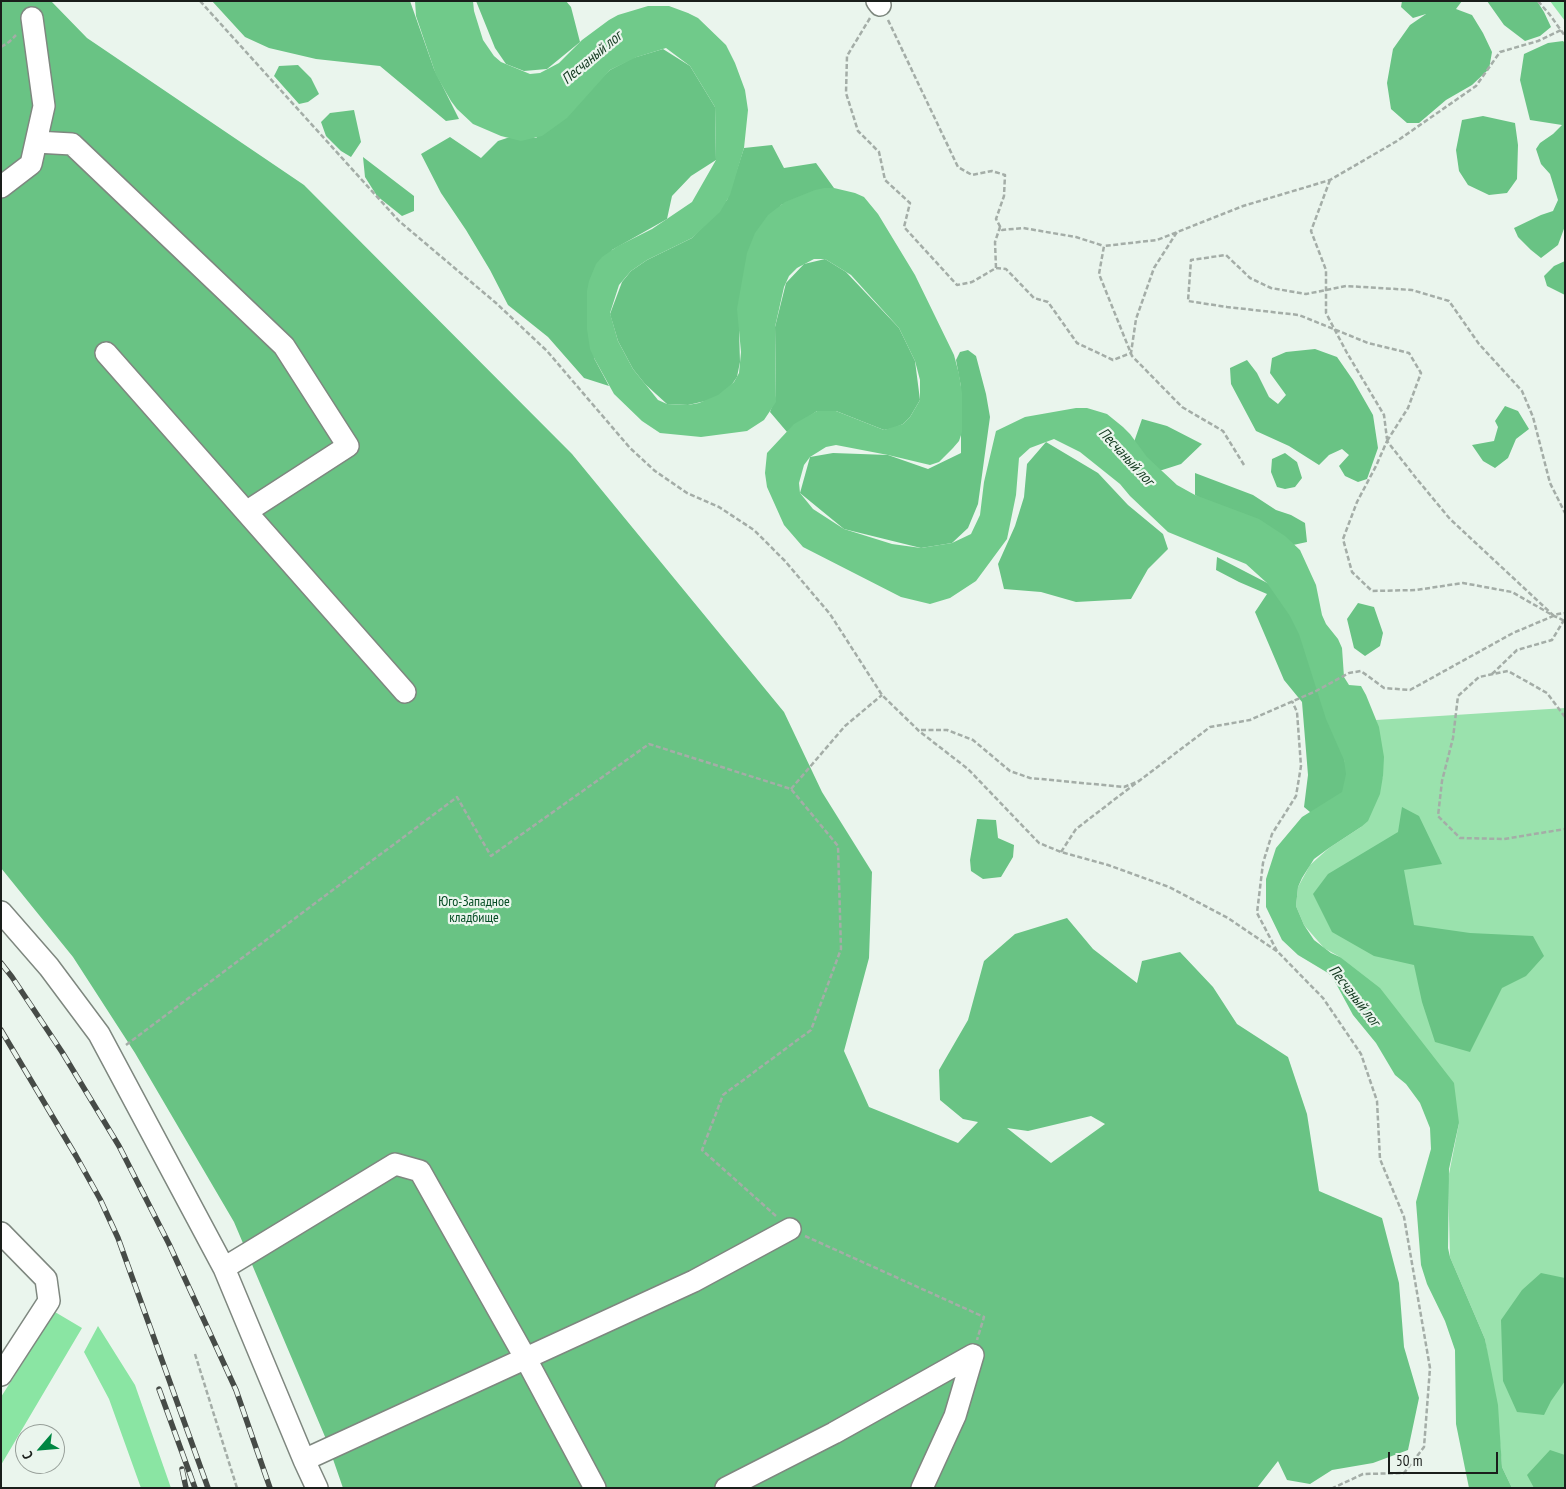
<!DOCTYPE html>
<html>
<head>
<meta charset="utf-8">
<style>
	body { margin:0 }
	#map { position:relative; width:1566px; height:1489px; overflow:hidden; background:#eaf5ed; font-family:"PT Sans Narrow",sans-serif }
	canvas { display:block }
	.frame { position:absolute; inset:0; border:2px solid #1a1e1b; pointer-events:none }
	.north { position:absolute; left:15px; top:1424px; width:50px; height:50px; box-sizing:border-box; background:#eaf5ed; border:1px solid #979f99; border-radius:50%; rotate:243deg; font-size:14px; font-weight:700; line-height:20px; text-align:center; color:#1a1e1b }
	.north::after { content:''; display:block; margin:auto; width:18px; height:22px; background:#008642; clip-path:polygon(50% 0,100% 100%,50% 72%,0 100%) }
	.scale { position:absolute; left:1388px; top:1452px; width:110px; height:22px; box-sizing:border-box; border:2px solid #1a1e1b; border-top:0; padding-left:6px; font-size:15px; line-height:18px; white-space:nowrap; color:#1a1e1b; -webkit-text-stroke:4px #eaf5ed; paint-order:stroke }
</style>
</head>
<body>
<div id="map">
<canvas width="1566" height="1489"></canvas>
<div class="frame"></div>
<div class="north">С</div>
<div class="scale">50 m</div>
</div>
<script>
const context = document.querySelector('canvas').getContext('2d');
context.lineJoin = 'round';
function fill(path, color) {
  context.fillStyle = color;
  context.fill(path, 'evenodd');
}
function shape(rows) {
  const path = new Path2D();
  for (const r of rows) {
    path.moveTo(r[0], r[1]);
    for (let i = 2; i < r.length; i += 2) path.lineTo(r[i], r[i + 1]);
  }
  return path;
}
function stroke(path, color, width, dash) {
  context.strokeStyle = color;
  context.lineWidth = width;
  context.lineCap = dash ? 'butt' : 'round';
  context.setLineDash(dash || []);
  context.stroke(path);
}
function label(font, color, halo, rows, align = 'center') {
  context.font = font + ' "PT Sans Narrow",sans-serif';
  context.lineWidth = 4.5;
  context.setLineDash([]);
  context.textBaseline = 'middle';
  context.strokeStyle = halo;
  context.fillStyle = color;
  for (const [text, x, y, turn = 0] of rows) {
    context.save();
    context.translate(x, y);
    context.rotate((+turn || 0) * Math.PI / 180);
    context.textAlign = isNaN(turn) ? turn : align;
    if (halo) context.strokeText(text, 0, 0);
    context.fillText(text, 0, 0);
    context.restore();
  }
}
const green = shape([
	[1565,708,1565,1488,1512,1488,1502,1467,1499,1431,1485,1339,1450,1257,1448,1179,1459,1123,1340,957,1324,948,1304,925,1296,906,1298,887,1310,865,1329,848,1361,827,1383,776,1376,720]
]);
const forest = shape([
	[1,1,51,1,87,38,304,185,572,454,784,712,822,792,872,872,869,958,844,1051,869,1107,958,1143,978,1122,963,1119,940,1100,939,1070,968,1020,984,961,1015,934,1067,918,1093,949,1137,983,1142,961,1180,952,1213,987,1237,1024,1288,1057,1307,1114,1319,1191,1382,1218,1399,1283,1404,1347,1419,1398,1408,1450,1373,1463,1332,1470,1310,1484,1287,1480,1278,1461,1257,1488,343,1488,326,1439,234,1222,135,1053,73,957,1,868],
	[1091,1116,1105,1124,1051,1163,1007,1128,1028,1131],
	[212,1,410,1,434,69,459,119,446,121,380,66,316,59,269,48,245,37],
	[476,1,566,1,571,7,580,42,547,69,524,71,506,64,495,48],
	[1402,1,1462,1,1456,9,1472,15,1483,33,1492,52,1489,69,1472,85,1446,100,1419,123,1407,123,1391,109,1387,83,1393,49,1410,25,1426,14,1413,18,1401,7],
	[1487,1,1537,1,1544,12,1551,27,1540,36,1525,41,1504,25],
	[1563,41,1565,43,1565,226,1558,245,1541,258,1531,250,1518,237,1514,228,1541,215,1553,211,1558,200,1550,174,1541,164,1536,149,1540,143,1553,134,1562,125,1530,120,1520,80,1524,54,1548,43],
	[663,49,690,66,715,107,716,160,691,176,672,196,667,219,612,250,594,358,609,386,584,378,548,337,508,305,490,270,466,230,441,193,421,154,450,137,481,158,498,141,507,138,536,138,610,70,633,58],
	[298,65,311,78,319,94,308,102,299,104,274,76,279,66],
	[354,110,361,142,351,157,341,151,326,136,321,122,330,113],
	[1483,116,1515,123,1518,145,1517,179,1507,193,1489,195,1468,185,1459,171,1456,150,1462,120],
	[772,145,784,168,816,163,834,188,781,205,739,329,740,362,737,377,723,397,688,405,667,404,645,384,633,369,618,341,610,314,622,282,631,271,647,260,692,238,727,200,744,148],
	[363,157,414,196,414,211,402,216,377,196,365,177],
	[825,259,846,272,899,328,915,361,920,400,910,417,903,424,894,428,884,430,836,411,817,411,787,432,770,412,776,396,775,327,786,283,804,264],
	[1565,261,1565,295,1547,286,1544,276,1554,266],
	[1315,349,1337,357,1353,380,1373,415,1378,448,1367,479,1358,482,1345,476,1339,466,1349,455,1342,449,1329,455,1319,465,1289,446,1256,431,1231,384,1230,368,1247,360,1257,373,1269,397,1278,404,1286,395,1270,373,1272,358,1286,352],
	[968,350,976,356,986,394,990,417,978,504,968,528,952,543,921,548,844,529,800,493,810,457,833,453,888,455,928,469,961,453,961,387,956,360,960,352],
	[1505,406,1518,411,1529,429,1516,439,1508,458,1495,468,1483,461,1472,445,1494,441,1498,427,1495,421],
	[1142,419,1167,426,1202,444,1181,464,1156,472,1134,442],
	[1046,442,1098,473,1128,505,1163,534,1168,549,1148,569,1131,599,1076,602,1041,592,1004,589,998,564,1015,526,1024,497,1027,464],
	[1285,453,1297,462,1302,478,1295,487,1285,489,1277,487,1271,472,1272,459],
	[1195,473,1253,495,1276,510,1291,515,1305,523,1307,542,1284,547,1195,495],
	[1217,557,1275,587,1320,653,1352,793,1319,812,1310,812,1304,807,1308,775,1302,702,1284,680,1255,612,1267,594,1239,582,1216,570],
	[1358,603,1374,607,1383,633,1380,646,1365,656,1354,648,1347,619],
	[1402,807,1419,816,1442,864,1404,870,1414,925,1470,933,1533,936,1544,956,1526,976,1502,988,1470,1052,1435,1042,1422,1002,1414,965,1374,956,1332,932,1313,894,1328,874,1398,832],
	[977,819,996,820,998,838,1014,845,1013,857,1001,877,983,879,971,871,970,860],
	[1541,1273,1565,1278,1565,1381,1551,1401,1544,1415,1517,1412,1503,1381,1501,1320,1522,1290],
	[1550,1450,1565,1455,1565,1488,1534,1488,1527,1475]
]);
const water = shape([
	[415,1,473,1,474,11,483,40,494,56,501,62,530,74,540,73,559,63,582,40,609,20,618,15,648,6,669,6,688,13,698,18,726,45,735,63,745,90,748,110,744,148,730,195,720,212,692,238,647,260,631,271,619,285,610,313,618,341,633,369,658,400,667,404,688,405,699,403,718,395,734,382,739,373,741,352,737,309,747,253,755,233,768,215,785,202,815,190,824,188,834,188,855,193,864,197,878,214,915,275,954,355,959,374,962,393,962,432,959,441,953,448,939,462,930,465,888,455,836,445,826,447,810,457,804,465,799,483,800,493,813,509,844,529,892,544,921,548,952,543,971,534,980,515,984,482,996,431,1025,417,1076,408,1087,408,1107,414,1123,427,1130,434,1147,457,1177,485,1195,495,1259,519,1285,536,1300,550,1316,585,1322,615,1326,624,1338,639,1342,648,1344,677,1349,685,1361,686,1366,695,1379,727,1384,757,1383,776,1380,794,1368,821,1361,827,1329,848,1314,859,1302,878,1298,887,1296,906,1304,925,1314,940,1331,953,1340,957,1380,988,1454,1083,1459,1123,1449,1169,1448,1248,1450,1257,1485,1339,1498,1405,1502,1467,1512,1488,1469,1488,1456,1424,1455,1350,1445,1321,1427,1284,1421,1265,1416,1202,1431,1149,1430,1128,1420,1103,1406,1084,1395,1075,1376,1043,1353,1015,1333,978,1328,973,1298,955,1282,940,1266,907,1266,879,1276,848,1302,817,1342,792,1346,774,1344,760,1326,719,1299,634,1290,616,1267,583,1246,564,1168,532,1130,496,1120,484,1080,452,1054,439,1030,448,1019,458,1016,495,1007,539,976,581,950,598,930,604,901,597,803,547,784,525,767,487,765,473,767,453,794,424,817,411,836,411,884,430,903,424,910,417,920,400,920,380,915,361,899,328,851,275,825,259,814,259,797,268,789,276,784,287,775,327,776,402,764,420,747,431,701,437,660,433,642,421,614,394,594,358,590,349,587,329,587,291,589,281,596,264,602,257,618,246,652,229,692,202,716,160,715,107,690,66,666,48,637,57,610,70,567,118,542,136,521,141,501,136,473,124,457,109,451,101,436,75,416,16]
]);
const building = shape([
	[1550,1,1565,1,1565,21],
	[55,1312,82,1328,1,1465,1,1397],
	[98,1326,135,1385,171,1488,141,1488,109,1399,84,1352]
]);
const path = shape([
	[200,1,399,221,496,303,547,351,630,448,655,471,687,493,719,507,754,530,785,561,830,614,882,695,919,731,968,769,1039,843,1061,852,1108,865,1169,887,1228,918,1278,952,1323,998,1361,1054,1377,1101,1380,1159,1404,1217,1430,1368,1424,1447,1404,1473,1363,1474,1333,1488],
	[1538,1,1550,15,1565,36],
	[870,18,847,56,846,93,858,131,879,152,885,180,910,203,904,227,957,285,972,282,996,268,1006,269,1034,298,1048,302,1077,343,1113,360,1131,353,1136,319,1154,268,1177,232],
	[888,20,958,167,972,175,992,171,1005,175,1004,196,996,219,1002,230,1023,228,1076,237,1104,246],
	[1,47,9,42,16,35],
	[1330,180,1311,231,1326,270,1326,313,1347,353,1384,415,1387,439],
	[996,268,995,242,1000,227],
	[1387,441,1408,408,1421,373,1409,353,1368,343,1299,315,1227,307,1188,301,1191,260,1226,255,1250,278,1271,288,1306,294,1346,286,1412,290,1449,301,1479,344,1522,391,1533,417,1550,483,1565,513],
	[1244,465,1223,431,1182,407,1132,356,1099,274,1104,246,1157,240,1243,206,1330,180,1397,141,1476,86,1500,52,1538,41,1561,30],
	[1554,616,1450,519,1416,478,1387,441,1376,466,1357,502,1343,539,1352,572,1372,591,1416,590,1463,583,1512,592,1554,616,1565,621],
	[1492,674,1517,650,1552,640,1564,620],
	[1565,717,1547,693,1508,671,1479,677,1458,696,1453,738,1442,781,1438,816,1460,838,1504,839,1565,829],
	[921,730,947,730,973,740,1010,771,1030,778,1124,787,1139,781,1210,727,1250,720,1316,691,1349,673,1361,671,1384,688,1410,690,1513,633,1558,614,1565,613],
	[791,789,845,726,882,695],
	[1061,852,1076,829,1136,783],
	[1277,951,1257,913,1263,863,1272,834,1296,796,1301,766,1297,712,1292,701],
	[126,1045,457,797,491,856,649,744,791,789,838,846,841,949,811,1030,723,1095,702,1150,776,1216],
	[805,1236,984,1317,977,1340],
	[195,1354,237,1488]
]);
const minor = shape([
	[877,1,880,5],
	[36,142,72,144,284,346,348,446,246,512],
	[1,187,31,164,44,106,32,18],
	[106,353,405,692],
	[1,912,49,967,99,1034,224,1268,304,1460,317,1488],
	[1,1233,46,1279,49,1301,1,1375],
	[224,1268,395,1164,420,1171,526,1359,595,1488],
	[304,1460,694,1281,790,1229],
	[726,1488,834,1433,973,1355],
	[922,1488,955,1416,973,1355]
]);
const rail = shape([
	[1,963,12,977,62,1052,119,1146,169,1244,236,1390,270,1488],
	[1,1030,76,1156,100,1199,118,1238,208,1488],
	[159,1389,195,1488],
	[182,1469,186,1488]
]);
const parkNames = [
	["Юго-Западное",474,902],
	["кладбище",474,918]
];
const waterNames = [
	["Песчаный лог",592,58,-40],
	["Песчаный лог",1126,457,47],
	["Песчаный лог",1354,996,52]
];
fill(green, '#9ae2ad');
fill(forest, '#69c384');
fill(water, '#70ca8a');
fill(building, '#8ae5a3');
stroke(minor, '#7e877f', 24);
stroke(path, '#a4ada7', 2.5, [5, 2.5]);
stroke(minor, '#fff', 21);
stroke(rail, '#464b47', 5.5);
stroke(rail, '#eaf5ed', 4, [11]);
label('14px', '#074e26', '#eaf5ed', parkNames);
label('italic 15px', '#12381e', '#eaf5ed', waterNames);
</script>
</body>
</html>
